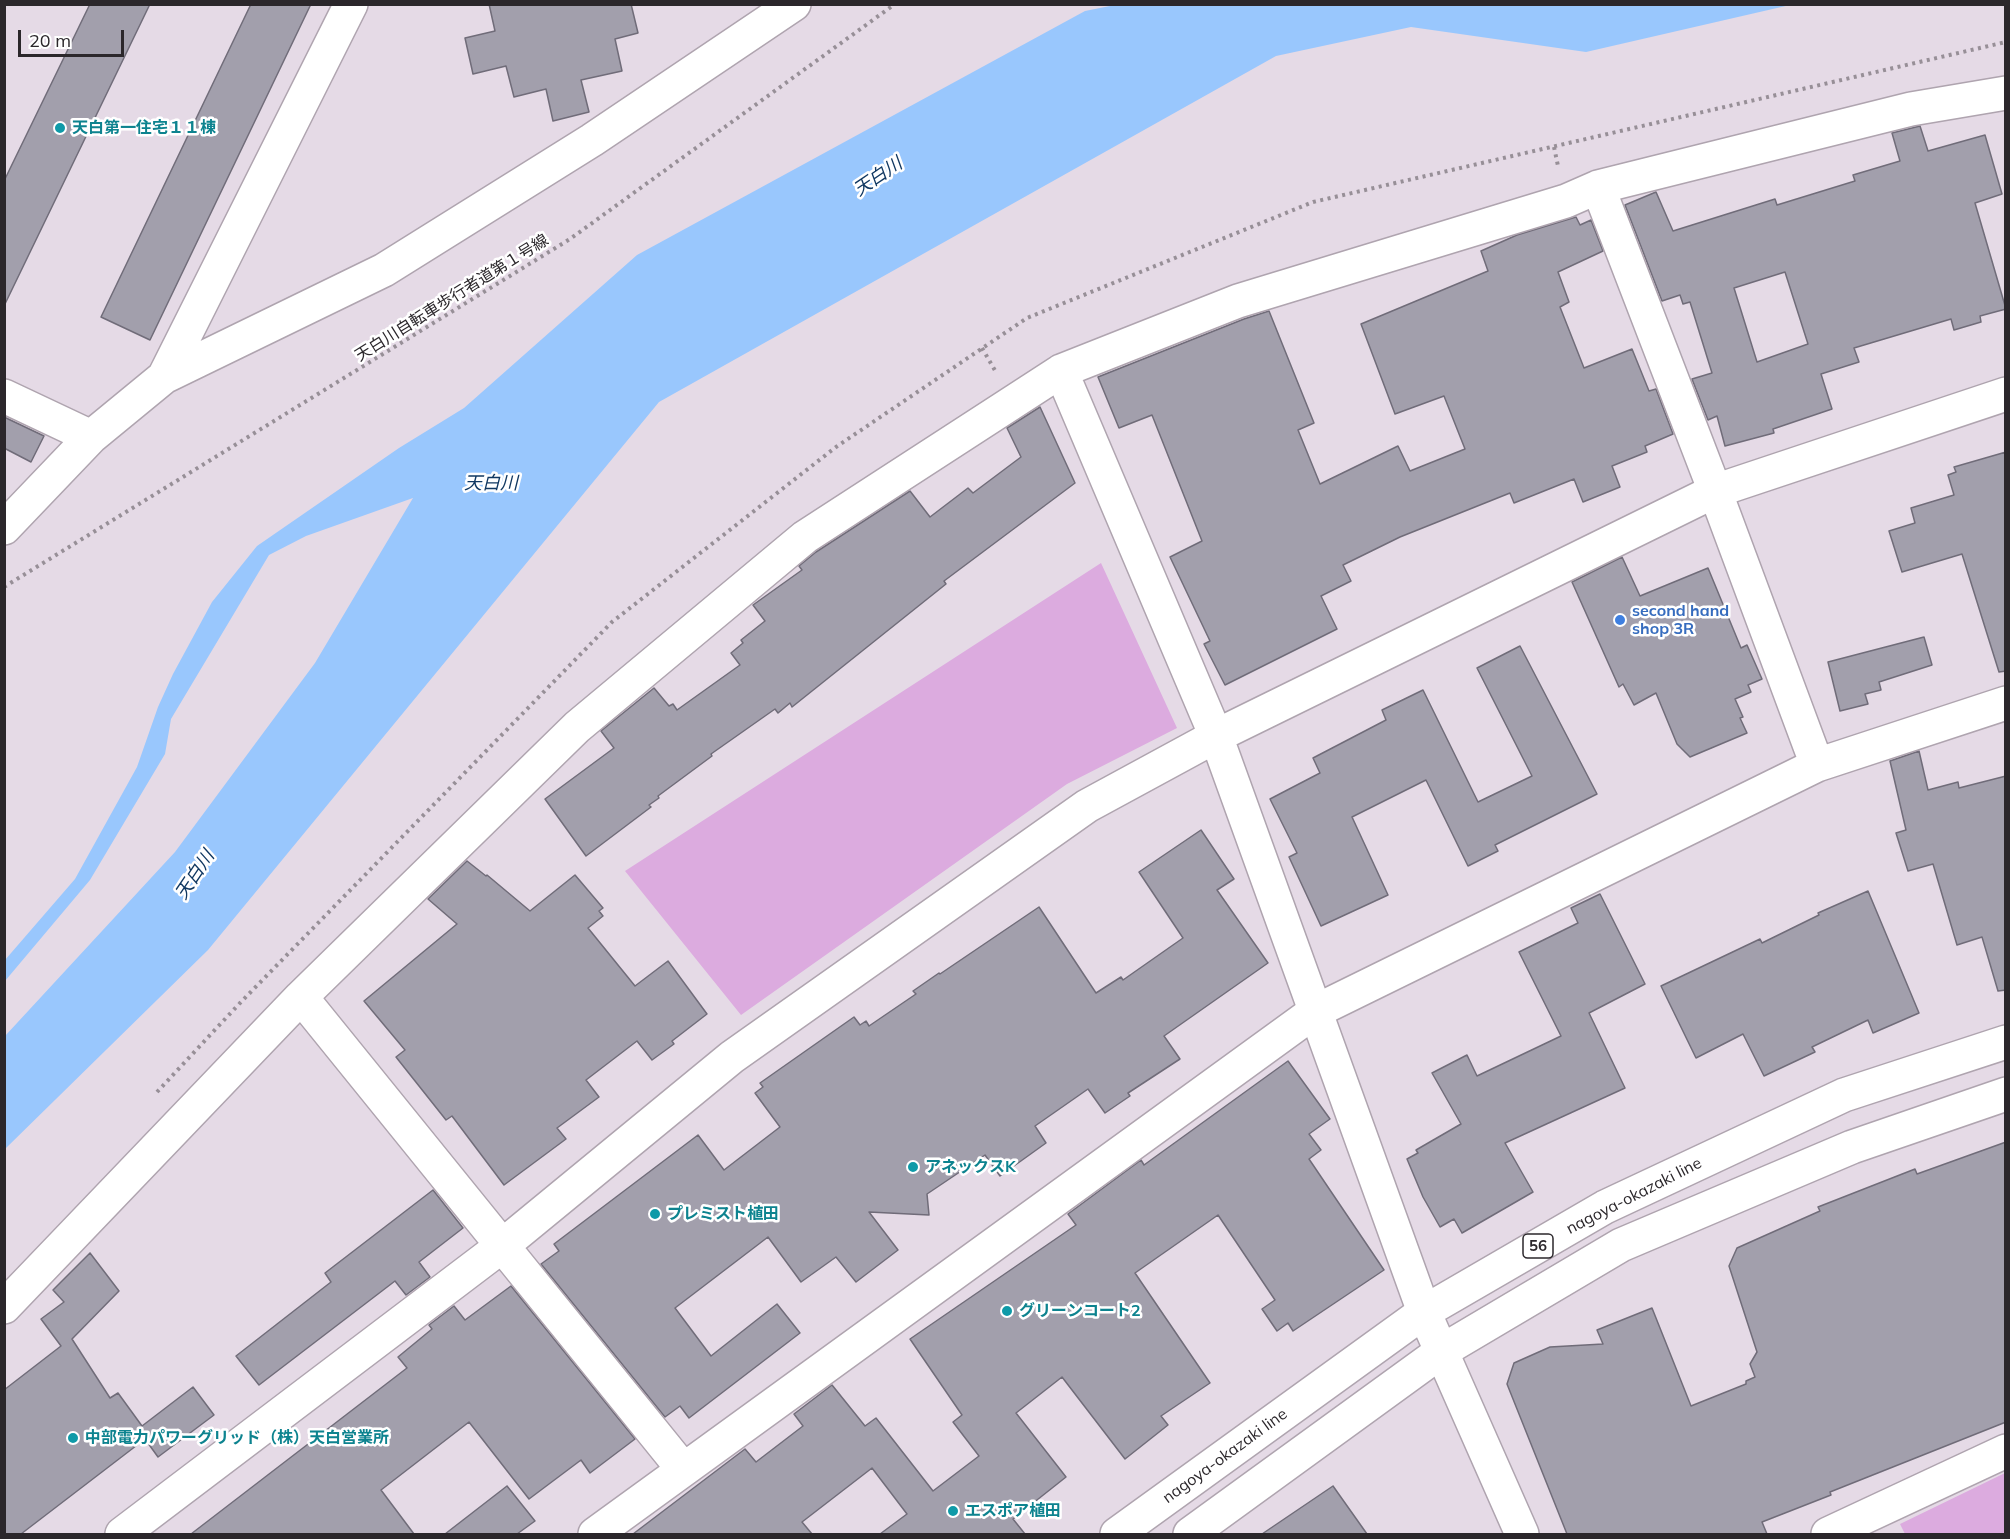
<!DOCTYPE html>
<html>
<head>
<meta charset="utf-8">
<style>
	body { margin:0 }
	#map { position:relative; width:2010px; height:1539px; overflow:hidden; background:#e5dae6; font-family:Mulish,sans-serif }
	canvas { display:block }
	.frame { position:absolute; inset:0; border:6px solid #2b272b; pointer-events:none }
	.scale { position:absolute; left:18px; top:30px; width:106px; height:27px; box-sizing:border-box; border:3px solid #2b272b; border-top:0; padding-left:8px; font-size:18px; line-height:21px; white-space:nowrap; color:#2b272b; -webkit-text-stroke:4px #fff; paint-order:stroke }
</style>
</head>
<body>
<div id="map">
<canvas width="2010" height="1539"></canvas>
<div class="frame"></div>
<div class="scale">20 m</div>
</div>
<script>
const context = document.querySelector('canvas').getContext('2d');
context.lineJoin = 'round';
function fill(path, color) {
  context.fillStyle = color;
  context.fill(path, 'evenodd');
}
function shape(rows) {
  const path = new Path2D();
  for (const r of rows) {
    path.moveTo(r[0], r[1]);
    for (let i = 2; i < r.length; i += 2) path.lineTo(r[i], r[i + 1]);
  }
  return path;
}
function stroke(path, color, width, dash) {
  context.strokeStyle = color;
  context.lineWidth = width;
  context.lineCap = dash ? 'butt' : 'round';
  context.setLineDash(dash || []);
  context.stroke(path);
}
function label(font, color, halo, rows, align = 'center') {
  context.font = font + ' Mulish,"Noto Sans JP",sans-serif';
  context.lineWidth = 5;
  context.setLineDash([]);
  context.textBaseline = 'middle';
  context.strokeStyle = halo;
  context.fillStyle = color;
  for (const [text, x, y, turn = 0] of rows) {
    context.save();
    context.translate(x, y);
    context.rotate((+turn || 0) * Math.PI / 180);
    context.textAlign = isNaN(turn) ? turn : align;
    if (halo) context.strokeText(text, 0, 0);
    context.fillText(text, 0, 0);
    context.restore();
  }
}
const green = shape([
	[1101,563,1177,728,1067,784,741,1015,625,871],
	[2005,1473,2005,1534,1905,1534,1900,1524]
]);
const water = shape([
	[1115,5,1790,5,1586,52,1411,27,1276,56,659,402,208,950,5,1149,5,1036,175,852,315,663,413,498,306,536,269,555,171,719,165,754,90,880,5,981,5,960,75,879,137,767,158,707,173,674,212,602,257,546,399,448,464,408,637,255,1085,11]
]);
const building = shape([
	[90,4,150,4,4,306,4,181,90,4],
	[251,4,311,4,150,340,101,317,251,4],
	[489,4,631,4,638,33,615,39,622,71,581,80,589,112,553,121,546,89,514,97,506,66,473,74,465,38,495,31,489,4],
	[1920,126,1928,151,1985,135,2002,194,1975,203,2006,309,1980,316,1981,322,1954,330,1951,319,1854,348,1859,362,1821,374,1832,409,1773,429,1774,433,1725,446,1717,416,1708,420,1692,379,1712,373,1690,302,1683,304,1680,295,1662,301,1625,205,1656,192,1673,231,1775,199,1777,205,1855,181,1853,175,1900,161,1892,133,1920,126],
	[1785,272,1808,344,1757,362,1734,288,1785,272],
	[1576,217,1580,225,1591,220,1603,251,1558,272,1569,302,1560,307,1584,368,1632,349,1649,391,1656,389,1673,434,1645,446,1647,452,1612,466,1620,487,1583,502,1574,479,1514,503,1510,493,1400,537,1343,565,1351,581,1321,596,1337,629,1225,685,1204,644,1210,641,1170,557,1202,541,1152,415,1119,428,1098,377,1244,319,1269,311,1314,423,1298,430,1320,484,1398,446,1410,471,1465,449,1444,396,1395,414,1361,324,1488,271,1481,251,1517,235,1576,217],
	[1040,407,1075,483,944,581,946,584,792,707,790,703,778,713,775,709,711,754,712,756,658,796,659,798,649,805,651,807,586,856,545,799,614,748,601,731,654,688,669,706,673,704,677,710,740,665,731,653,743,643,741,640,765,621,753,605,802,570,799,566,816,552,910,491,930,517,968,488,973,493,1021,457,1007,428,1040,407],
	[4,417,44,436,31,462,4,448,4,417],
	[2006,452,2006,671,1999,672,1962,554,1902,572,1889,531,1915,523,1911,508,1954,495,1948,475,1956,472,1954,467,2006,452],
	[1622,557,1640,596,1708,568,1741,648,1747,645,1762,679,1748,685,1751,692,1735,699,1743,717,1740,718,1747,733,1690,757,1677,744,1656,693,1634,705,1623,684,1619,687,1572,582,1622,557],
	[1924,637,1932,665,1879,682,1881,690,1865,694,1868,704,1840,711,1828,662,1924,637],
	[1520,646,1597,794,1495,845,1498,851,1468,866,1426,780,1352,817,1388,895,1321,926,1289,857,1297,853,1270,799,1320,773,1313,758,1386,720,1382,710,1423,690,1478,802,1532,776,1477,668,1520,646],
	[1919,751,1928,790,1958,782,1959,788,2006,776,2006,990,1998,991,1982,937,1957,945,1933,864,1908,871,1896,833,1906,830,1890,761,1919,751],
	[1201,830,1234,879,1217,890,1268,963,1164,1036,1180,1059,1128,1093,1130,1096,1105,1113,1088,1089,1035,1126,1046,1143,1000,1176,985,1155,927,1194,929,1215,869,1212,898,1250,856,1282,836,1257,801,1282,768,1237,675,1308,711,1356,777,1304,800,1333,689,1418,680,1406,665,1417,541,1264,559,1251,554,1244,698,1135,724,1170,780,1127,755,1093,763,1087,760,1083,854,1017,860,1025,866,1021,869,1026,916,994,913,991,939,973,940,974,1039,907,1096,993,1121,977,1123,980,1183,938,1139,872,1201,830],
	[467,861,486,876,487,875,530,911,575,875,603,908,599,911,603,916,588,928,635,986,668,961,707,1014,672,1041,674,1044,652,1060,637,1041,586,1080,599,1097,557,1128,566,1139,504,1185,452,1116,446,1120,396,1057,405,1050,364,1001,457,924,428,899,467,861],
	[1868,891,1919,1013,1873,1033,1868,1020,1812,1047,1815,1052,1764,1076,1743,1034,1696,1058,1661,986,1760,939,1762,943,1819,915,1818,913,1868,891],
	[1600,894,1645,984,1589,1013,1625,1088,1505,1143,1533,1192,1462,1233,1454,1219,1440,1227,1423,1197,1407,1159,1418,1153,1416,1150,1461,1124,1432,1073,1467,1055,1477,1076,1561,1036,1519,952,1578,923,1571,908,1600,894],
	[1288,1061,1330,1119,1309,1134,1321,1150,1309,1159,1384,1270,1293,1331,1288,1323,1277,1331,1262,1309,1275,1300,1218,1215,1135,1273,1210,1383,1161,1416,1168,1425,1125,1459,1062,1377,1016,1413,1066,1477,1013,1519,1025,1534,880,1534,907,1514,872,1468,802,1522,812,1534,633,1534,745,1449,756,1462,803,1426,794,1414,832,1385,865,1426,876,1418,933,1491,979,1456,953,1422,962,1415,910,1339,1076,1225,1068,1214,1141,1160,1144,1165,1288,1061],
	[2006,1142,2006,1422,1830,1492,1831,1495,1762,1522,1767,1534,1567,1534,1507,1384,1514,1363,1550,1347,1603,1344,1597,1330,1652,1308,1691,1406,1746,1384,1746,1381,1755,1377,1750,1364,1757,1352,1729,1266,1737,1248,1820,1211,1818,1207,1915,1169,1917,1174,2006,1142],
	[433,1190,463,1228,419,1262,430,1277,406,1295,395,1281,259,1385,236,1356,331,1282,325,1273,433,1190],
	[90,1253,119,1291,72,1339,110,1398,118,1393,142,1426,193,1387,214,1415,158,1457,145,1439,21,1534,4,1534,4,1390,61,1346,41,1319,64,1302,53,1290,90,1253],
	[511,1286,635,1439,590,1473,581,1460,529,1499,469,1422,381,1490,414,1534,191,1534,407,1368,398,1357,432,1329,429,1325,454,1306,465,1320,511,1286],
	[507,1486,535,1521,517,1534,445,1534,507,1486],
	[1333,1486,1367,1534,1262,1534,1333,1486]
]);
const path = shape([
	[1554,147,1558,166],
	[982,348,997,374],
	[4,587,570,239,895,4],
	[157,1092,240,1003,612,622,836,447,1027,318,1313,202,2006,42]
]);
const minor = shape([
	[1598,187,1715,491,1817,765],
	[164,377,351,4],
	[4,396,91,437,164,377,384,270,592,140,794,4],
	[4,528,91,437],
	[301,997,683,1469],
	[4,1307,301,997,577,727,805,537,1061,371,1238,301,1566,201,1598,187,1911,109,2006,93],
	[122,1534,502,1246,732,1057,1087,806,1216,736,1061,371],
	[595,1534,1314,1012,1817,765,2006,703],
	[1828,1534,2006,1451]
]);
const tertiary = shape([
	[1522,1534,1424,1312,1216,736,1715,491,2006,394]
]);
const primary = shape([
	[1117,1534,1424,1312,1605,1207,1844,1095,2006,1042],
	[1190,1534,1442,1351,1621,1245,1852,1147,2006,1094]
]);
const markers = [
	[60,128,6,"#0f9aa8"],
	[1620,620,6,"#3f7fe0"],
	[913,1167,6,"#0f9aa8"],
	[655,1214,6,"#0f9aa8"],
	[1007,1311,6,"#0f9aa8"],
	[73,1438,6,"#0f9aa8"],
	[953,1511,6,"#0f9aa8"]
];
const shields = [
	[1538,1246,30]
];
const shieldNames = [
	["56",1538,1246]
];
const cultureNames = [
	["天白第一住宅１１棟",72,128],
	["アネックスK",925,1167],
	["プレミスト植田",667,1214],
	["グリーンコート2",1019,1311],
	["中部電力パワーグリッド（株）天白営業所",85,1438],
	["エスポア植田",965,1511]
];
const streetNames = [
	["天白川自転車歩行者道第１号線",452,298,-32],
	["nagoya-okazaki line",1634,1196,-27],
	["nagoya-okazaki line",1225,1456,-36]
];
const shopNames = [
	["second hand",1632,611],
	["shop 3R",1632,629]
];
const waterNames = [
	["天白川",878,177,-34],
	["天白川",491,484],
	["天白川",195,875,-56]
];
fill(green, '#dcabdf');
fill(water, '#99c7fd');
fill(building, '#a29fac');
stroke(building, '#706c79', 1.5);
stroke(minor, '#afa4af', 36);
stroke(tertiary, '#afa4af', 36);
stroke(primary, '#afa4af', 36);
stroke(path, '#978f97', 4, [3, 4.5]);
stroke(minor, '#fff', 33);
stroke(tertiary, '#fff', 33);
stroke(primary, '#fff', 33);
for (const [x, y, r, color] of markers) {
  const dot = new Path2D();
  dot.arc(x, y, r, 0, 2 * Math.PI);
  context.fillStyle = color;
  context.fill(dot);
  stroke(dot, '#fff', 2);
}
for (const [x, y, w] of shields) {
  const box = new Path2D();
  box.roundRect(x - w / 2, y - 12, w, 24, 4.5);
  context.fillStyle = '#fff';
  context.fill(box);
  stroke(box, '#2b272b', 1.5);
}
label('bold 15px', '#2b272b', null, shieldNames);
label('bold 16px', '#0d838f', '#fff', cultureNames, 'left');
label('16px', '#2b272b', '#fff', streetNames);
label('bold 16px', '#366cbe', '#fff', shopNames, 'left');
label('italic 18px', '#103862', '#fff', waterNames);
</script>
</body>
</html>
